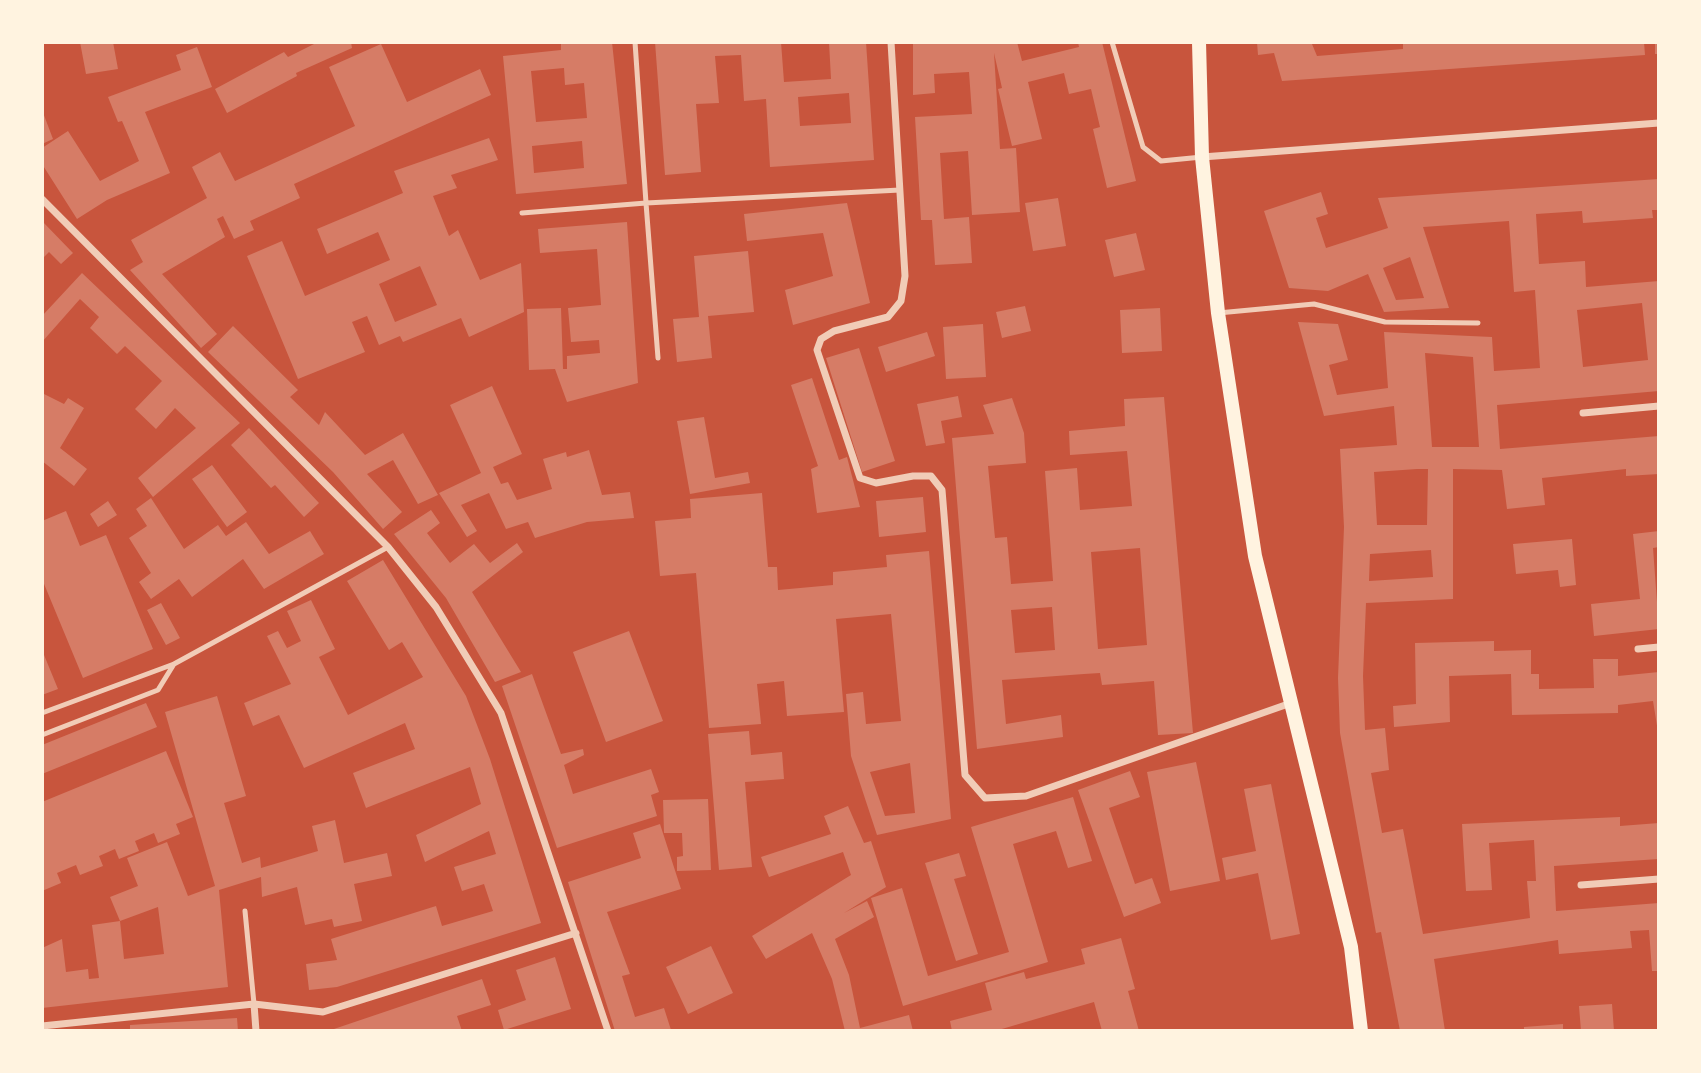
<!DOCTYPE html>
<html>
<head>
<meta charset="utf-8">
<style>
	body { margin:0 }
	#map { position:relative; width:1701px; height:1073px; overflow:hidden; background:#c8553d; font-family:Commissioner,sans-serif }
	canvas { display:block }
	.frame { position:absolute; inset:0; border:44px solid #fff3e0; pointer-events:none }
</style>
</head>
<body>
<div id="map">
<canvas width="1701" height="1073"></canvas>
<div class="frame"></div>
</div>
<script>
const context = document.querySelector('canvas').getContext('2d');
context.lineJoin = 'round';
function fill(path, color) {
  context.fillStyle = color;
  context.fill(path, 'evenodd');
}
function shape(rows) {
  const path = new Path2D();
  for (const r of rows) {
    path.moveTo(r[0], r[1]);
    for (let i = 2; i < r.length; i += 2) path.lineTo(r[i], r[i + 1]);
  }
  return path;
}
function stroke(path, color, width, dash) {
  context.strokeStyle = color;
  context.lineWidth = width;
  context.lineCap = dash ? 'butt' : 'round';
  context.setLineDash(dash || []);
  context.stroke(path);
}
const building = shape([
	[80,42,113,42,118,69,86,74],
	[318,42,351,42,352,48,296,73,297,76,227,113,215,89,284,52,288,57],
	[561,42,612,42,627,184,516,194,503,56,561,50],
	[564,68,565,85,584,83,587,118,536,122,531,71],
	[582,141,584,168,534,173,532,146],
	[655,42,781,42,784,82,831,79,829,42,866,42,874,160,770,167,766,99,744,101,741,55,715,56,719,103,696,104,701,172,665,175],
	[849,93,851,123,800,126,798,97],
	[913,42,1017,42,1022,61,1079,47,1078,42,1102,42,1136,181,1107,188,1093,129,1100,127,1091,89,1069,94,1064,73,1028,82,1042,139,1012,146,998,89,1002,88,994,53,1000,149,1016,148,1020,212,972,215,968,151,940,153,944,219,969,217,972,263,935,265,932,220,921,220,915,117,972,114,969,72,934,74,935,93,913,95],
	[1257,42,1317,42,1312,44,1317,56,1403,49,1403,42,1644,42,1645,55,1282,81,1274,53,1258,55],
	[1655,42,1659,42,1659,54,1655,54],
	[381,44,407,102,480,69,491,95,294,184,300,198,250,221,254,230,234,239,223,216,217,219,225,237,162,274,217,334,201,348,130,270,143,262,131,240,207,198,192,167,220,152,235,181,355,126,329,67],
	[197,47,212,87,145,112,170,173,107,200,77,219,42,164,42,148,68,131,100,181,139,161,122,121,118,122,108,97,181,70,176,55],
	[42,110,53,139,42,144],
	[489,138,498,160,451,175,457,188,433,196,449,236,458,230,480,280,521,263,524,312,469,337,461,318,403,342,400,336,379,345,367,316,352,322,365,352,298,379,247,256,282,241,305,296,390,260,378,232,327,254,317,229,403,193,394,171],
	[420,266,437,305,395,322,379,284],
	[1659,179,1659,210,1652,210,1653,218,1583,223,1582,211,1536,214,1539,264,1585,261,1586,287,1659,281,1659,391,1497,405,1500,449,1659,436,1659,474,1626,476,1626,469,1542,478,1545,505,1507,509,1502,470,1453,469,1453,599,1366,603,1363,676,1365,730,1385,728,1389,770,1371,773,1382,833,1403,829,1423,934,1530,918,1527,881,1536,881,1534,840,1489,843,1492,890,1466,891,1462,824,1620,817,1620,826,1659,823,1659,859,1554,866,1556,911,1659,903,1659,971,1652,971,1649,930,1630,931,1632,948,1559,954,1558,940,1434,959,1445,1031,1400,1031,1381,932,1376,933,1340,733,1338,678,1344,527,1340,449,1397,445,1394,406,1324,416,1298,322,1338,324,1348,360,1329,365,1337,395,1388,388,1384,332,1492,337,1494,371,1540,368,1535,290,1514,292,1509,221,1423,227,1449,308,1384,312,1368,274,1328,291,1289,288,1264,211,1321,192,1328,214,1316,218,1326,248,1388,228,1378,198],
	[1410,257,1424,298,1396,300,1383,268],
	[1642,303,1648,360,1583,367,1577,310],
	[1425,353,1473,357,1479,447,1432,447],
	[1417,469,1428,469,1427,525,1377,525,1374,472],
	[1431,550,1433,577,1369,581,1370,554],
	[1058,198,1066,246,1033,251,1025,203],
	[847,203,870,303,793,325,785,290,833,276,823,233,747,241,744,214],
	[42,221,73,253,61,264,49,252,42,259],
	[627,222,638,383,567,402,555,369,529,370,527,309,561,308,563,369,567,369,567,356,600,353,599,340,571,342,568,308,601,305,597,249,540,253,538,229],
	[1136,233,1145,270,1114,277,1105,240],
	[748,251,754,312,708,316,712,358,677,362,673,319,699,317,694,256],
	[82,273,240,423,153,497,138,478,196,428,175,408,156,429,135,409,162,381,125,346,117,354,90,328,99,317,80,299,42,342,42,316],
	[1025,306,1031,331,1002,338,996,312],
	[1160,308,1162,351,1122,353,1120,310],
	[983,324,986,377,946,379,943,327],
	[233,326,298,390,290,397,319,425,325,412,365,455,403,433,438,495,418,504,393,460,367,474,402,512,383,529,333,472,208,352],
	[927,332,935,356,886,372,878,347],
	[859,348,895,461,862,472,826,358],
	[812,378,839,460,847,457,860,507,817,513,811,469,818,466,791,385],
	[492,386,522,454,493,467,501,484,508,482,517,500,552,489,543,459,566,452,567,457,589,450,602,495,630,492,634,518,587,522,535,538,528,522,506,529,489,493,461,505,477,531,467,537,439,493,481,473,450,405],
	[42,393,64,404,68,398,84,408,60,448,87,469,74,486,42,461],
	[958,396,962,417,941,421,945,443,926,446,917,404],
	[1164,397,1193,733,1158,735,1154,681,1102,685,1100,673,1084,674,1002,680,1006,724,1061,715,1063,737,977,749,952,438,994,434,983,405,1012,398,1024,433,1026,463,988,466,995,538,1007,537,1011,584,1053,581,1045,471,1077,468,1080,510,1132,506,1127,451,1070,455,1069,431,1125,426,1124,399],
	[1140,548,1147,645,1098,649,1091,552],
	[1052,607,1055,650,1015,653,1011,610],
	[704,417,715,478,748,472,750,483,690,494,677,421],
	[249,428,319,503,304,517,275,485,271,488,231,445],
	[212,465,247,512,227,527,192,479],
	[762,493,768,567,777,567,778,590,833,585,833,572,887,567,886,555,929,551,951,819,877,835,851,756,846,694,863,692,866,724,901,721,891,614,836,619,844,712,787,716,784,681,757,684,761,724,709,728,696,573,660,576,655,521,691,518,690,499],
	[910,763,915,813,885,816,870,772],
	[923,497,926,532,879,537,876,501],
	[151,498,184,549,218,525,226,536,246,522,269,554,310,531,324,554,264,589,243,559,192,597,179,579,151,599,139,582,151,573,129,538,147,526,136,509],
	[108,501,117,515,98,527,90,514],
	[431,510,440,523,427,533,450,563,474,544,490,563,517,543,523,552,472,592,521,672,495,682,446,598,394,534],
	[66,511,80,546,106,535,153,649,83,678,42,579,42,521],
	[1659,531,1659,547,1653,548,1659,629,1594,636,1591,604,1640,599,1633,534],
	[1572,539,1576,585,1560,587,1558,570,1516,574,1513,544],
	[383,560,466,696,490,759,541,923,337,987,309,990,306,964,337,960,331,939,436,906,442,926,493,911,484,884,462,891,454,867,496,854,489,831,425,862,416,835,481,804,470,767,366,808,353,773,415,749,405,723,304,768,279,715,253,726,244,703,291,684,267,636,278,631,287,648,301,641,287,611,311,600,335,649,319,657,348,715,423,677,402,642,389,650,347,581],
	[161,603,180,638,166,645,147,610],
	[629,631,663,721,606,742,573,652],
	[1494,641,1494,651,1531,650,1531,674,1539,674,1539,689,1594,688,1593,659,1618,659,1618,676,1659,672,1659,738,1653,701,1618,705,1618,713,1512,715,1511,674,1449,676,1450,722,1394,727,1393,706,1416,704,1415,643],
	[42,650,58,689,42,695],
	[532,674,561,754,583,749,584,755,564,765,573,794,651,769,659,792,651,795,657,816,557,848,502,686],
	[217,696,246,796,224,803,242,863,260,857,261,868,318,851,312,826,335,820,344,863,387,853,392,876,354,884,362,921,334,927,332,919,305,925,297,887,262,897,261,877,219,890,228,987,42,1008,42,948,62,939,66,972,88,969,89,979,99,978,92,925,120,921,124,959,164,954,158,907,120,921,110,897,138,886,127,858,167,842,188,896,215,886,165,712],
	[146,703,157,727,42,774,42,745],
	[749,731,751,755,782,752,784,779,745,782,752,867,719,870,708,734],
	[166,751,193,817,176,824,180,834,158,843,154,833,135,841,139,851,119,859,115,849,99,856,103,866,80,875,76,865,57,873,61,883,42,891,42,802],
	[1196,762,1220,881,1170,891,1147,772],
	[1130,771,1140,797,1109,808,1135,884,1152,878,1161,903,1124,917,1078,790],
	[1271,784,1300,934,1271,940,1258,873,1226,880,1222,858,1256,851,1244,789],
	[1073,797,1092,861,1068,868,1056,831,1013,844,1048,962,903,1006,871,898,902,888,928,976,1009,952,971,827],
	[708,799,711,870,677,871,677,857,683,856,682,833,664,833,663,800],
	[848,806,864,843,871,841,886,887,844,913,867,901,874,917,835,939,849,975,860,1028,909,1015,913,1031,845,1031,832,979,812,933,766,959,752,936,851,875,843,852,769,877,761,857,831,834,824,816],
	[660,824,681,889,607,912,630,974,622,976,635,1017,664,1008,671,1030,615,1031,568,882,641,858,633,833],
	[959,853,966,876,954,879,978,954,956,961,925,863],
	[1121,938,1135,989,1128,991,1139,1031,1102,1031,1094,1002,995,1031,952,1031,950,1021,992,1010,985,983,1024,972,1026,979,1085,964,1081,949],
	[711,946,733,993,688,1014,666,967],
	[555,957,571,1009,504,1030,498,1010,526,1000,516,970],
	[482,979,491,1005,457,1016,462,1031,328,1031],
	[1612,1004,1614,1031,1581,1031,1579,1006],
	[237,1018,238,1031,130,1031,130,1025],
	[1563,1024,1563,1031,1524,1031,1524,1027]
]);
const service = shape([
	[635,42,646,203,900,190],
	[1112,42,1143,147,1161,161,1202,157],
	[522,213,646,203,658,358],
	[1218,313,1314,304,1385,322,1478,323],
	[42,713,174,664],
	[42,735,158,690,174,664,388,547],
	[245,911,254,1004]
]);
const minor = shape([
	[891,42,905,276,901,301,888,317,834,331,821,339,817,350,860,478,876,483,913,476,931,476,942,490,965,775,985,798,1026,796,1291,703],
	[1202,157,1659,123],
	[42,199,388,547,436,607,501,713,608,1031],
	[1583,413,1659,406],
	[1638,649,1659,647],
	[1581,885,1659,879],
	[254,1004,256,1031],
	[42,1026,254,1004,323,1012,576,933]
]);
const secondary = shape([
	[1199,42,1202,157,1218,313,1255,556,1351,947,1361,1031]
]);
fill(building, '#d67c66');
stroke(service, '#f1ccb7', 5);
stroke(minor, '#f1ccb7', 7);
stroke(secondary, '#fff3e0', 14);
</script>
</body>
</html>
